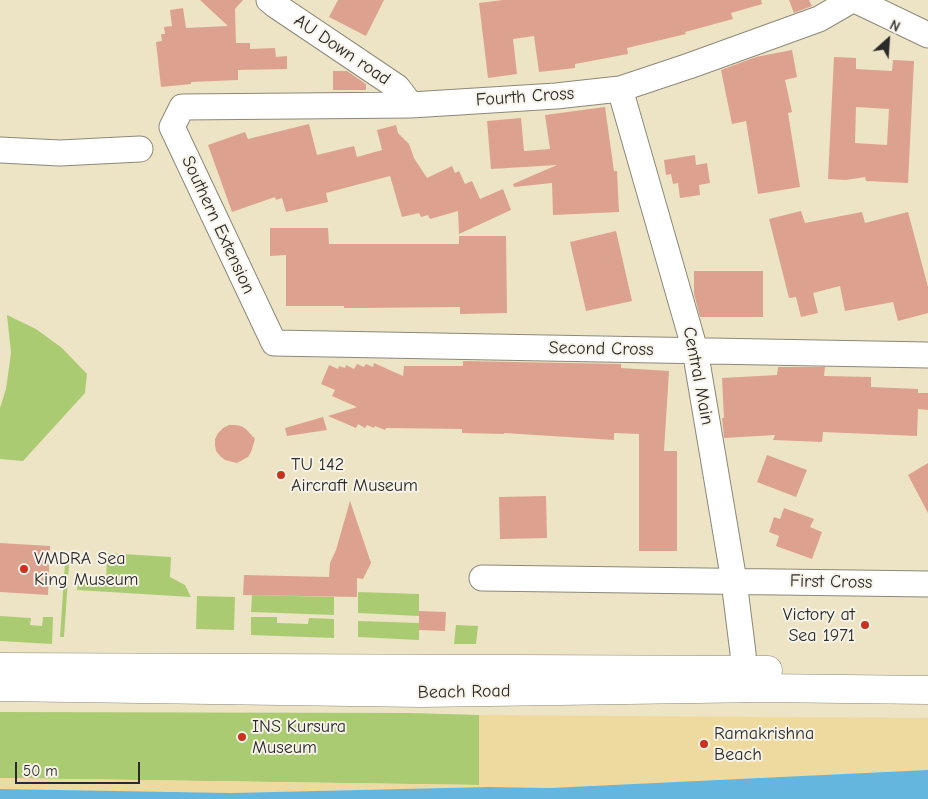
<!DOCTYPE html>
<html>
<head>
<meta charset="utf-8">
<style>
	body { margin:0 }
	#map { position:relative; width:928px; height:799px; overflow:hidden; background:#ede4c5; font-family:"Comic Neue",sans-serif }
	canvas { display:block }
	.north { position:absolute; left:863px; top:15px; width:50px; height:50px; -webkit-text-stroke:4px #f7f3e8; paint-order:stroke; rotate:26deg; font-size:14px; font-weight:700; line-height:20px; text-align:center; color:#2b2b2b }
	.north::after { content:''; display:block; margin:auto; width:18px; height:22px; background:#2b2b2b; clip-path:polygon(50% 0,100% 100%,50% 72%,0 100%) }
	.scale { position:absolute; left:15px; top:762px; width:125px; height:22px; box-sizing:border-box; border:2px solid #2b2b2b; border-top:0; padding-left:6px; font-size:15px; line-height:18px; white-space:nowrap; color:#2b2b2b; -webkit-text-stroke:4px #f7f3e8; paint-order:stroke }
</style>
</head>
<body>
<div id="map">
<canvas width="928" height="799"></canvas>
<div class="north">N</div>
<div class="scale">50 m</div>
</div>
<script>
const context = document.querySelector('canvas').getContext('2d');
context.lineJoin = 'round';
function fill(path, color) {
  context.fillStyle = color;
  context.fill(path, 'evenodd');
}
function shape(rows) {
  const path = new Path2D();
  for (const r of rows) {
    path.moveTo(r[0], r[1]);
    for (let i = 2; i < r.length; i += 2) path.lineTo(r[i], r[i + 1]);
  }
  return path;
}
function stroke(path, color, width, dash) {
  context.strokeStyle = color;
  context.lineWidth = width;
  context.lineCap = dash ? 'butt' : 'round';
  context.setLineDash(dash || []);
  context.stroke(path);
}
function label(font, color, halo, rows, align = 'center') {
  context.font = font + ' "Comic Neue",sans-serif';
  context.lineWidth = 4;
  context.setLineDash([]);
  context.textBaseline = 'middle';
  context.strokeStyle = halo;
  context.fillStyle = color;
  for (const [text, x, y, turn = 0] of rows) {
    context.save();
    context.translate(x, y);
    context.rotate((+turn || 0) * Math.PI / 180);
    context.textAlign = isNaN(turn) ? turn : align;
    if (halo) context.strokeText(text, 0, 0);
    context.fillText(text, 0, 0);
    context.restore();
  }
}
const green = shape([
	[7,315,36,329,62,348,87,374,85,393,23,461,0,459,0,408,6,389,11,353],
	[107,553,171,557,170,577,185,585,191,597,77,590,78,582,106,584],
	[65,563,69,564,64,637,60,637],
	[358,592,419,594,419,616,358,613],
	[252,595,334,597,334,615,251,612],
	[197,596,235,597,234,630,196,629],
	[0,616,31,618,30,625,42,626,43,617,53,617,52,644,0,641],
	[251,617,277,617,277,623,308,624,309,618,334,619,334,638,251,635],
	[358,621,419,623,419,640,358,637],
	[456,625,478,626,476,644,454,644],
	[0,712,411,713,479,715,479,785,0,778]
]);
const sand = shape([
	[479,715,928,718,928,770,550,788,488,787,231,793,0,789,0,778,479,785]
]);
const water = shape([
	[928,770,928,799,0,799,0,789,231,793,488,787,550,788]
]);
const building = shape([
	[200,0,243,0,235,9,236,43,250,43,250,49,275,48,276,57,287,56,287,69,238,70,238,80,191,82,191,84,161,87,156,42,162,41,161,34,165,34,164,27,172,26,170,10,183,8,186,28,228,26],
	[338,0,384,0,366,36,329,17],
	[503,0,761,0,762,4,731,13,733,19,685,32,686,34,627,48,628,54,575,64,575,68,539,72,534,36,513,39,517,74,488,78,479,3],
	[789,0,809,0,812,6,794,13],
	[792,50,797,77,785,80,792,112,788,113,800,187,758,194,746,121,732,124,721,70,756,57],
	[834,57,856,58,856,69,892,71,893,60,914,61,908,183,866,181,865,177,846,180,828,179],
	[856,107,889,109,887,145,855,143],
	[333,71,347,71,366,84,366,90,333,90],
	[605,107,614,171,617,171,619,212,553,215,552,183,514,187,513,184,557,165,491,169,487,121,521,118,524,151,550,149,545,115],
	[309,124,317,155,354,146,357,157,382,150,377,130,396,125,398,133,409,144,414,158,427,178,452,166,455,173,459,171,465,184,472,181,480,199,503,189,511,210,459,234,458,211,430,219,428,215,421,217,419,213,402,217,390,176,326,193,328,202,286,212,282,198,276,200,275,197,232,212,208,145,245,132,248,139],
	[695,155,696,165,707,163,710,183,699,185,700,195,680,198,678,183,673,184,671,174,666,175,664,160],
	[801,211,805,223,862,212,865,223,908,212,928,287,928,313,898,321,893,302,845,311,840,286,813,293,818,313,801,317,796,297,789,298,769,219],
	[270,228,328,228,329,244,459,244,459,236,506,236,507,313,460,314,460,307,360,308,344,308,344,306,286,306,286,255,270,256],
	[616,231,632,301,586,311,570,242],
	[694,271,763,271,763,317,700,317,694,294],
	[463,361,621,364,621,368,669,371,664,451,677,451,677,551,639,551,639,434,614,433,614,440,504,433,504,434,462,433,462,429,386,428,385,430,375,426,374,428,367,425,365,428,358,424,356,428,328,416,357,407,332,396,335,390,321,384,329,365,338,369,339,366,345,368,346,365,354,369,357,364,364,367,366,364,373,367,374,363,403,376,404,366,463,366],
	[778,367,825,367,824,376,871,377,871,387,918,389,918,393,928,393,928,410,918,409,917,436,823,432,822,442,773,440,775,435,724,438,722,418,724,418,722,378,777,375],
	[323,417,327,430,287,436,285,428],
	[229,425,235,425,241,426,246,429,255,439,251,452,248,457,237,463,225,460,220,456,216,451,215,445,215,439,218,433,223,428],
	[767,455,807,470,796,497,757,482],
	[928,463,928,513,908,475],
	[546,496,547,538,500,539,499,497],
	[350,501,371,563,363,579,357,578,357,597,243,595,244,575,329,577,330,563,336,550],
	[784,508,814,519,810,527,822,532,812,559,776,546,779,536,769,532,774,517,780,519],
	[0,543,50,546,48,595,0,592],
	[419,611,446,612,445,631,419,630]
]);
const minor = shape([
	[269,0,275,5,397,87,411,105],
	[852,0,819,19,689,66,620,89,556,96,411,105,182,107,172,127,274,343,928,355],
	[855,0,928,35],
	[620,89,695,350,734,581,743,653,744,689],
	[0,150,60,153,140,149],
	[482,578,928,584]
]);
const major = shape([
	[0,667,768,670],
	[0,687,421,693,763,688,928,690]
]);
const markers = [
	[281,475,5,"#c8321e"],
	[24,569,5,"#c8321e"],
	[865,625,5,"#c8321e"],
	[242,737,5,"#c8321e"],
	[704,744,5,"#c8321e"]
];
const streetNames = [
	["AU Down road",342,50,34],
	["Fourth Cross",525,97,-4],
	["Southern Extension",218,225,65],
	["Second Cross",601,349,1],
	["Central Main",698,376,79],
	["First Cross",831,582,1],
	["Beach Road",464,692,-1]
];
const poiNames = [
	["TU 142",291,465],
	["Aircraft Museum",291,486],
	["VMDRA Sea",34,559],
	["King Museum",34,580],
	["Victory at",855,615,"right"],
	["Sea 1971",855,636,"right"],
	["INS Kursura",252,727],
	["Museum",252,748],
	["Ramakrishna",714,734],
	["Beach",714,755]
];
fill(green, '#abcb72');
fill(sand, '#eeda9e');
fill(water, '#64b6df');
fill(building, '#dda28f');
stroke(minor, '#8c8878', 27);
stroke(major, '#8c8878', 29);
stroke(minor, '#fff', 25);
stroke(major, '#fff', 28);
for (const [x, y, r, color] of markers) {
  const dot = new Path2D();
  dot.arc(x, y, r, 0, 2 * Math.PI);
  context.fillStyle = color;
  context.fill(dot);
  stroke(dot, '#f7f3e8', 2);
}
label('18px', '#2b2b2b', '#f7f3e8', streetNames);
label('18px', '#2b2b2b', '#f7f3e8', poiNames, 'left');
</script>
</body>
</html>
